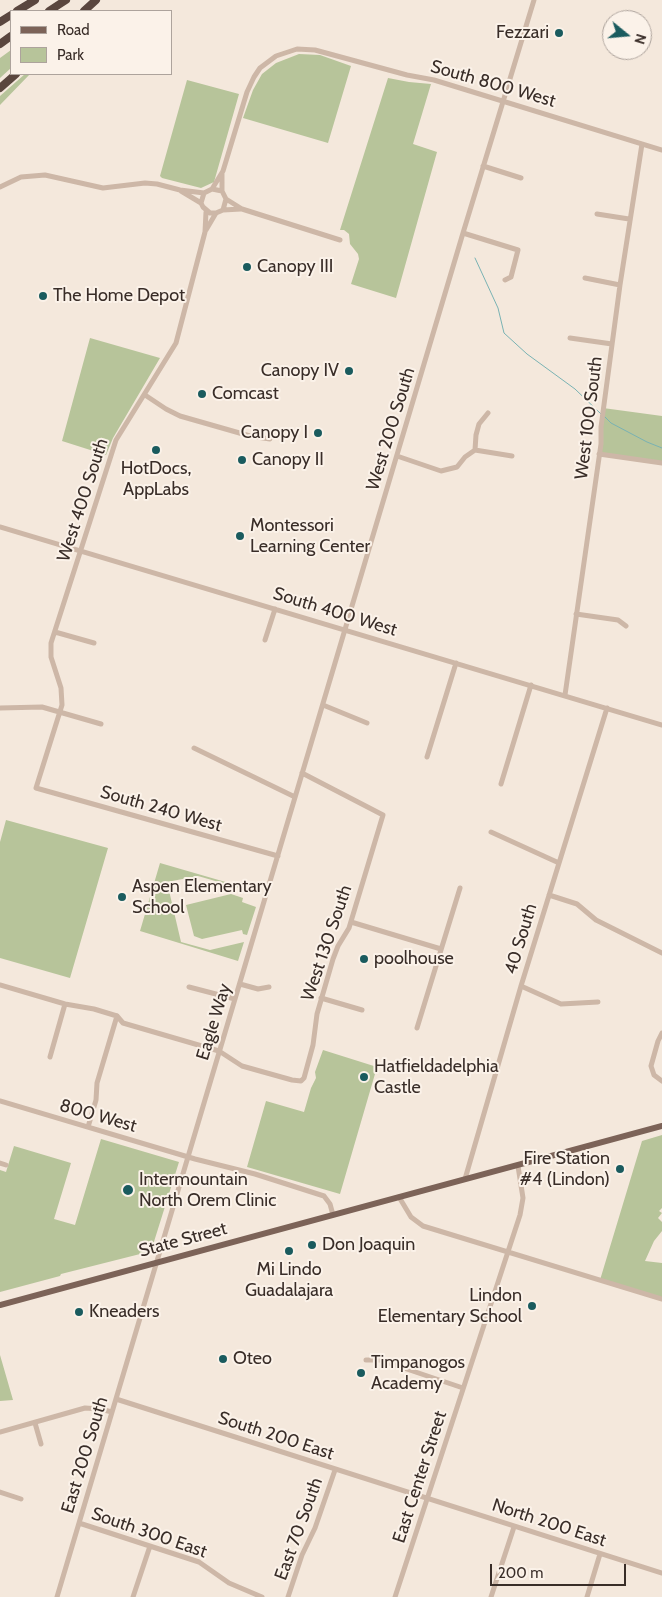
<!DOCTYPE html>
<html>
<head>
<meta charset="utf-8">
<style>
	body { margin:0 }
	#map { position:relative; width:662px; height:1597px; overflow:hidden; background:#f4e8dc; font-family:Cabin,sans-serif }
	canvas { display:block }
	.legend { position:absolute; left:10px; top:10px; width:162px; height:65px; box-sizing:border-box; background:#fbf2e9; border:1px solid #ada39c; margin:0; padding:6px 9px; list-style:none; font-size:15px; color:#392d28 }
	.legend li { display:flex; align-items:center; gap:10px; height:25px }
	.legend b { width:25px; border:1px solid #ada39c }
	.north { position:absolute; left:602px; top:10px; width:50px; height:50px; box-sizing:border-box; background:#fbf2e9; border:1px solid #ada39c; border-radius:50%; rotate:107deg; font-size:14px; font-weight:700; line-height:20px; text-align:center; color:#392d28 }
	.north::after { content:''; display:block; margin:auto; width:18px; height:22px; background:#1a5b5e; clip-path:polygon(50% 0,100% 100%,50% 72%,0 100%) }
	.scale { position:absolute; left:490px; top:1564px; width:136px; height:22px; box-sizing:border-box; border:2px solid #392d28; border-top:0; padding-left:6px; font-size:15px; line-height:18px; white-space:nowrap; color:#392d28; -webkit-text-stroke:4px #fbf2e9; paint-order:stroke }
</style>
</head>
<body>
<div id="map">
<canvas width="662" height="1597"></canvas>
<ul class="legend">
<li><b style="height:6px;background:#7c6358"></b>Road</li>
<li><b style="height:14px;background:#b7c49a"></b>Park</li>
</ul>
<div class="north">N</div>
<div class="scale">200 m</div>
</div>
<script>
const context = document.querySelector('canvas').getContext('2d');
context.lineJoin = 'round';
function fill(path, color) {
  context.fillStyle = color;
  context.fill(path, 'evenodd');
}
function shape(rows) {
  const path = new Path2D();
  for (const r of rows) {
    path.moveTo(r[0], r[1]);
    for (let i = 2; i < r.length; i += 2) path.lineTo(r[i], r[i + 1]);
  }
  return path;
}
function stroke(path, color, width, dash) {
  context.strokeStyle = color;
  context.lineWidth = width;
  context.lineCap = dash ? 'butt' : 'round';
  context.setLineDash(dash || []);
  context.stroke(path);
}
function label(font, color, halo, rows, align = 'center') {
  context.font = font + ' Cabin,sans-serif';
  context.lineWidth = 4;
  context.setLineDash([]);
  context.textBaseline = 'middle';
  context.strokeStyle = halo;
  context.fillStyle = color;
  for (const [text, x, y, turn = 0] of rows) {
    context.save();
    context.translate(x, y);
    context.rotate((+turn || 0) * Math.PI / 180);
    context.textAlign = isNaN(turn) ? turn : align;
    if (halo) context.strokeText(text, 0, 0);
    context.fillText(text, 0, 0);
    context.restore();
  }
}
const green = shape([
	[11,50,11,68,0,78,0,58],
	[299,54,320,55,351,66,328,143,243,118,253,90,262,74,276,63],
	[25,74,30,74,0,105,0,96],
	[388,78,409,82,431,84,413,144,437,152,396,298,351,284,359,259,358,254,350,244,349,234,344,230,340,230],
	[187,80,239,94,214,182,201,188,162,178,160,176],
	[90,338,160,358,113,438,106,455,62,441],
	[603,408,662,416,662,463,599,454],
	[6,820,108,848,70,978,0,958,0,842],
	[160,863,260,892,260,894,198,876,167,882,181,942,210,950,244,942,238,961,140,931],
	[231,894,243,898,242,902,256,907,247,935,243,934,242,930,202,939,194,936,186,905],
	[323,1050,377,1067,340,1194,247,1167,266,1101,304,1112,311,1088,316,1078,315,1072],
	[662,1135,662,1208,659,1211,662,1213,658,1218,662,1222,662,1231,654,1241,645,1261,662,1263,662,1299,600,1280,642,1141],
	[101,1139,179,1162,152,1248,148,1252,61,1274,60,1276,0,1292,0,1170,6,1172,14,1146,71,1163,54,1219,75,1225],
	[0,1355,13,1400,0,1401]
]);
const stream = shape([
	[475,258,498,308,504,333,527,354,575,389,601,414],
	[604,416,611,423,647,442,662,448]
]);
const minor = shape([
	[483,166,521,178],
	[0,187,21,177,45,175,103,188,145,183,157,184,180,190,204,193],
	[212,189,223,171,247,92,254,77,260,68,276,56,297,49,315,50,407,75,434,80,662,150],
	[181,191,201,203,203,207,210,213,216,213,223,210,226,199,222,191,212,189,204,193,201,203],
	[222,191,222,174],
	[226,199,242,209,340,240],
	[223,210,241,209],
	[206,212,205,232,176,343,116,440,51,643,51,657,61,688,62,705,36,788,278,856],
	[597,214,629,219],
	[206,230,216,213],
	[463,233,518,250,511,277,505,280],
	[585,278,620,285],
	[570,338,612,344],
	[145,395,166,409,180,416,250,436,270,439],
	[475,450,476,435,479,424,488,413],
	[599,454,662,463],
	[397,456,441,471,457,467,465,457,475,450,512,456],
	[0,527,662,725],
	[576,614,618,620,626,626],
	[55,632,94,643],
	[265,640,275,609],
	[565,695,601,444,601,427,620,285,642,144],
	[323,705,367,723],
	[0,708,42,707,101,724],
	[194,748,295,797],
	[427,757,456,663],
	[501,784,531,685],
	[491,832,559,863],
	[549,895,577,904,596,920,662,953],
	[351,922,441,949],
	[240,984,258,989,269,987],
	[0,985,65,1004,94,1009,117,1016],
	[521,986,561,1004,598,1002],
	[189,987,235,999],
	[321,998,362,1010],
	[117,1016,123,1023,219,1051,242,1066,292,1080,301,1081,304,1078,313,1045,317,1014,333,959,338,946,349,928,383,815,302,773],
	[417,1028,460,888],
	[662,1033,658,1041,651,1066,654,1075,662,1081],
	[50,1057,65,1004],
	[0,1101,195,1159,255,1174,324,1196,330,1204,333,1215],
	[88,1127,96,1100,97,1083,117,1016],
	[0,1163,6,1165],
	[465,1179,521,986,607,708],
	[399,1197,411,1217,423,1226,662,1299],
	[366,1360,380,1360,463,1388],
	[116,1399,662,1573],
	[35,1423,41,1444],
	[0,1432,85,1408,100,1409,112,1412],
	[0,1492,21,1499],
	[79,1523,199,1562,229,1583,262,1597],
	[57,1597,463,233,534,0],
	[133,1597,150,1546],
	[288,1597,302,1555,315,1528,335,1470],
	[395,1597,520,1215,523,1198,518,1166],
	[491,1597,514,1527],
	[587,1597,600,1554]
]);
const major = shape([
	[0,1305,662,1126]
]);
const highway = shape([
	[17,11,35,0],
	[49,11,66,0],
	[84,11,96,0],
	[0,22,11,15],
	[0,44,11,36],
	[0,88,16,74]
]);
const markers = [
	[559,33,5,"#1a5b5e"],
	[247,267,5,"#1a5b5e"],
	[43,296,5,"#1a5b5e"],
	[349,371,5,"#1a5b5e"],
	[202,394,5,"#1a5b5e"],
	[318,433,5,"#1a5b5e"],
	[156,450,5,"#1a5b5e"],
	[242,460,5,"#1a5b5e"],
	[240,536,5,"#1a5b5e"],
	[122,897,5,"#1a5b5e"],
	[364,959,5,"#1a5b5e"],
	[364,1077,5,"#1a5b5e"],
	[620,1169,5,"#1a5b5e"],
	[128,1190,6,"#1a5b5e"],
	[312,1245,5,"#1a5b5e"],
	[289,1251,5,"#1a5b5e"],
	[532,1306,5,"#1a5b5e"],
	[79,1312,5,"#1a5b5e"],
	[223,1359,5,"#1a5b5e"],
	[361,1373,5,"#1a5b5e"]
];
const poiNames = [
	["Fezzari",549,33,"right"],
	["Canopy III",257,267],
	["The Home Depot",53,296],
	["Canopy IV",339,371,"right"],
	["Comcast",212,394],
	["Canopy I",308,433,"right"],
	["Canopy II",252,460],
	["HotDocs,",156,469,"center"],
	["AppLabs",156,490,"center"],
	["Montessori",250,526],
	["Learning Center",250,547],
	["Aspen Elementary",132,887],
	["School",132,908],
	["poolhouse",374,959],
	["Hatfieldadelphia",374,1067],
	["Castle",374,1088],
	["Fire Station",610,1159,"right"],
	["#4 (Lindon)",610,1180,"right"],
	["Intermountain",139,1180],
	["North Orem Clinic",139,1201],
	["Don Joaquin",322,1245],
	["Mi Lindo",289,1270,"center"],
	["Guadalajara",289,1291,"center"],
	["Lindon",522,1296,"right"],
	["Elementary School",522,1317,"right"],
	["Kneaders",89,1312],
	["Oteo",233,1359],
	["Timpanogos",371,1363],
	["Academy",371,1384]
];
const streetNames = [
	["South 800 West",493,84,16],
	["West 100 South",589,418,-83],
	["West 200 South",391,429,-73],
	["West 400 South",83,500,-72],
	["South 400 West",335,612,17],
	["South 240 West",161,809,16],
	["40 South",521,939,-73],
	["West 130 South",327,943,-71],
	["Eagle Way",214,1022,-73],
	["800 West",98,1116,16],
	["State Street",183,1240,-15],
	["South 200 East",276,1436,18],
	["East 200 South",85,1455,-73],
	["East Center Street",420,1477,-72],
	["North 200 East",549,1523,18],
	["East 70 South",299,1529,-70],
	["South 300 East",149,1533,19]
];
fill(green, '#b7c49a');
stroke(stream, '#79b2b3', 1);
stroke(minor, '#cdb7a7', 5);
stroke(major, '#7c6358', 6);
stroke(highway, '#5a463e', 8);
for (const [x, y, r, color] of markers) {
  const dot = new Path2D();
  dot.arc(x, y, r, 0, 2 * Math.PI);
  context.fillStyle = color;
  context.fill(dot);
  stroke(dot, '#fbf2e9', 2);
}
label('18px', '#392d28', '#fbf2e9', poiNames, 'left');
label('18px', '#392d28', '#fbf2e9', streetNames);
</script>
</body>
</html>
